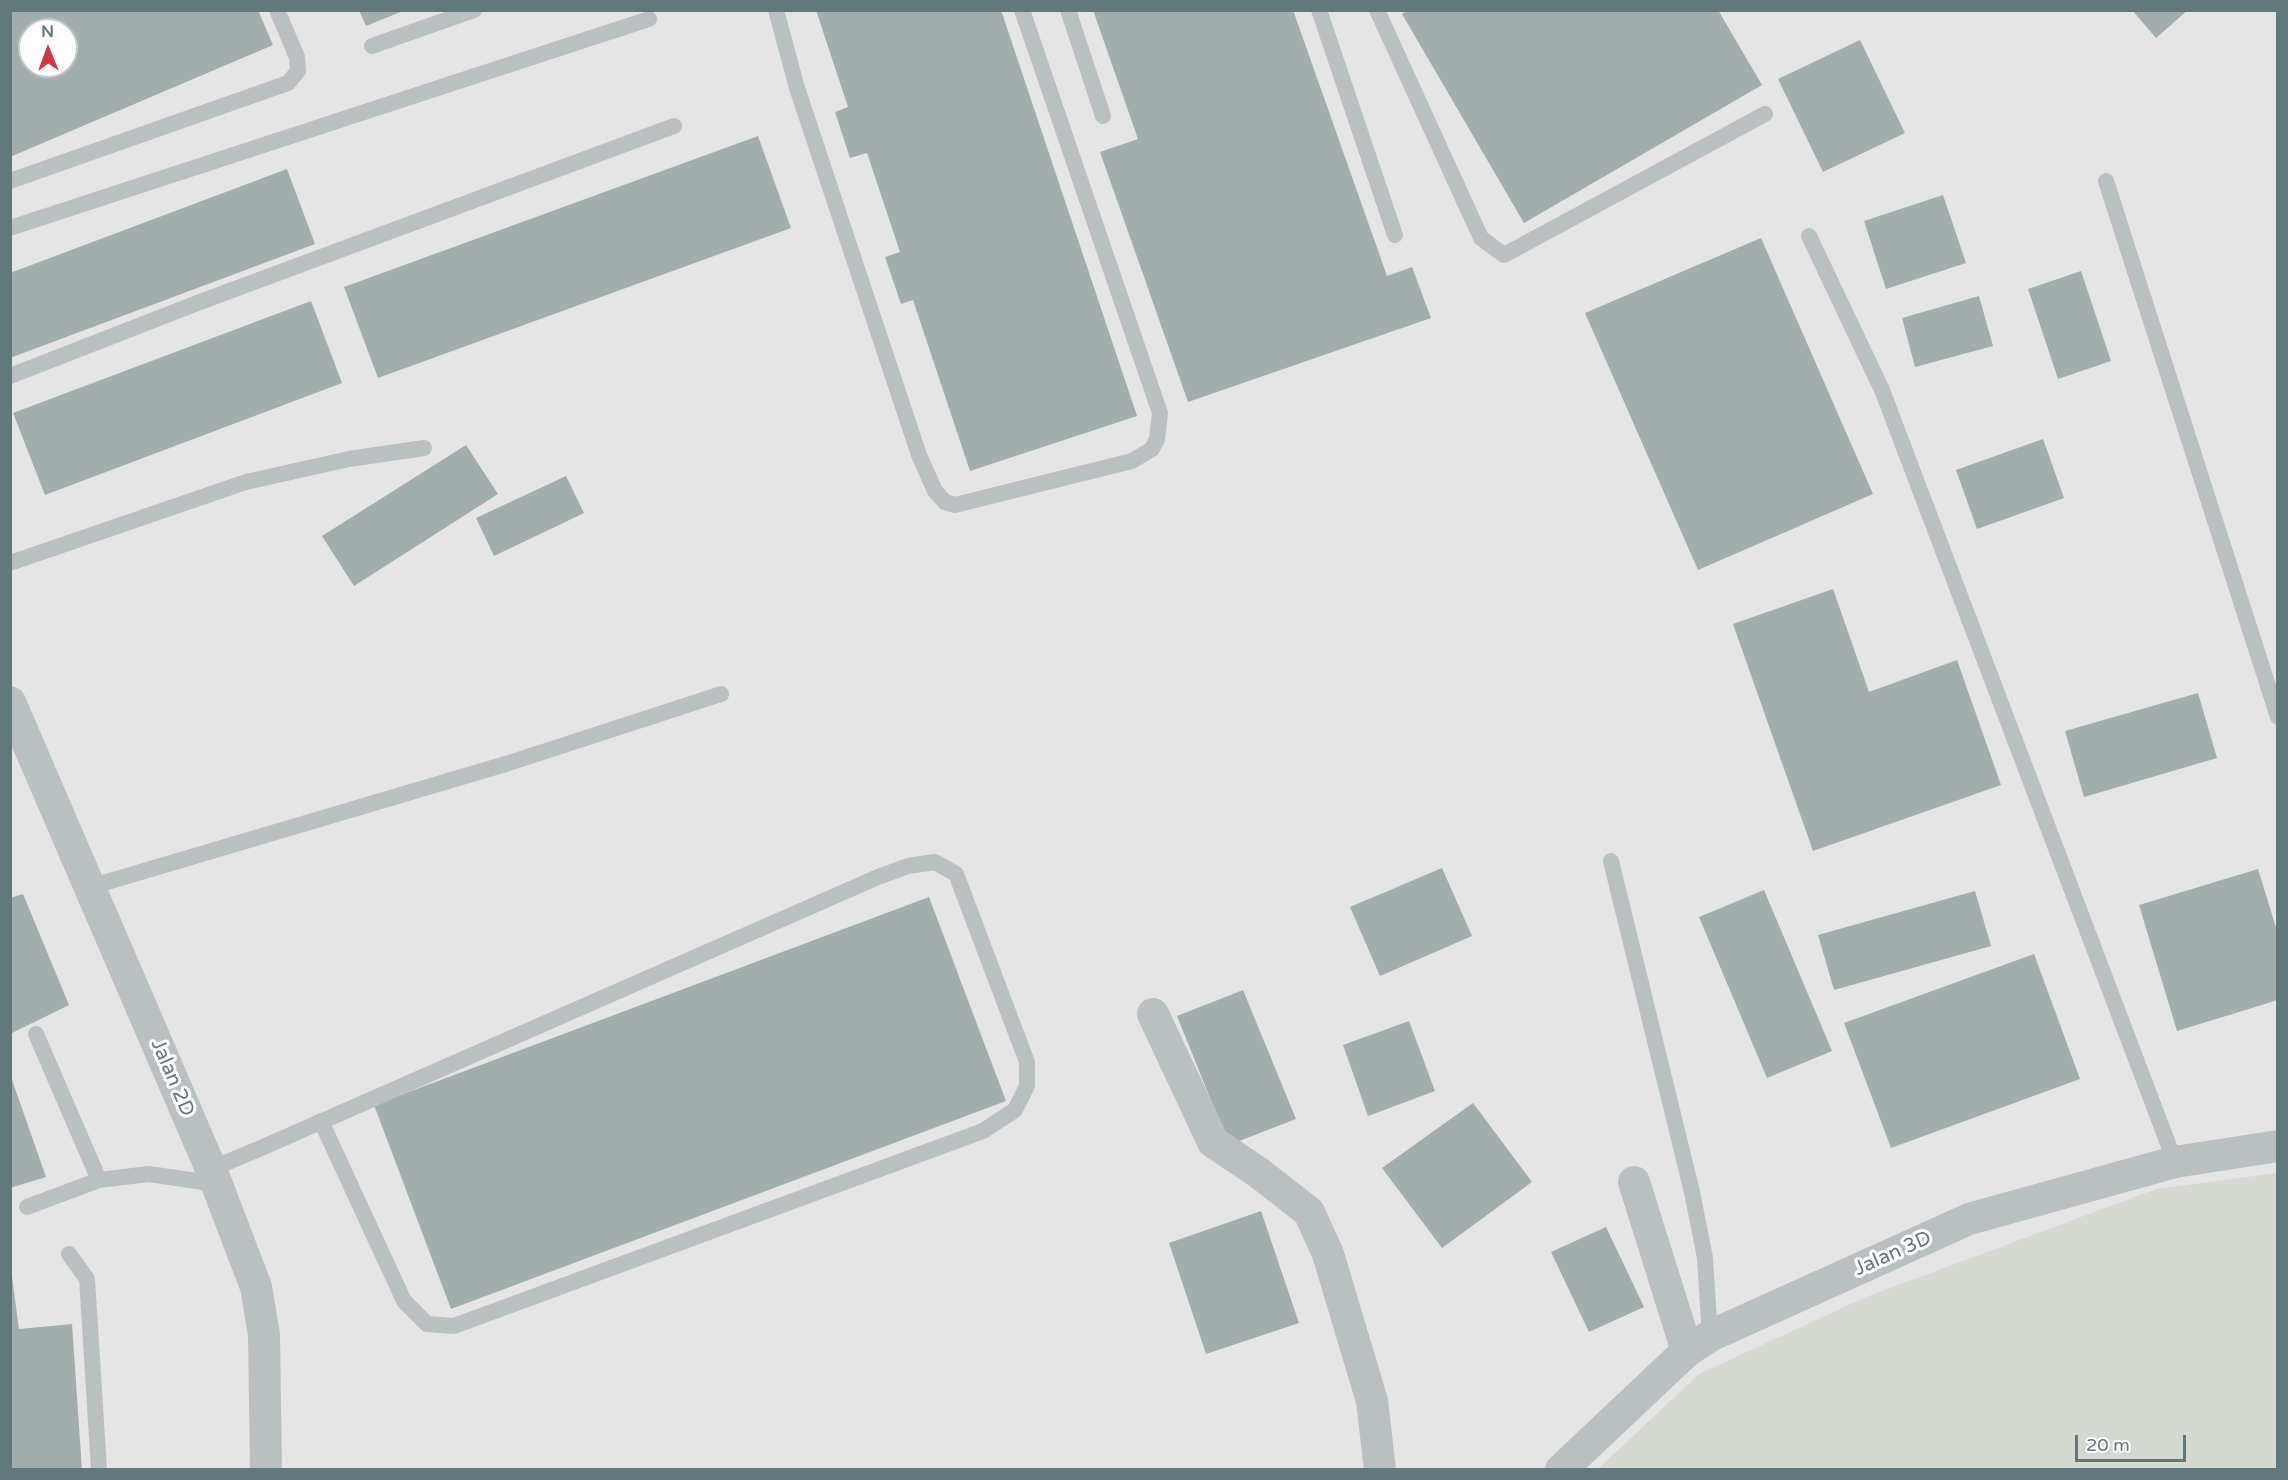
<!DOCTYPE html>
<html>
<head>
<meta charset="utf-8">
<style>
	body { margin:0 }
	#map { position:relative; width:2288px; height:1480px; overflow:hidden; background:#f5f3f1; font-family:"Varela Round",sans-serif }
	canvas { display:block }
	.frame { position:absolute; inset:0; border:12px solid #63787a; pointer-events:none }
	.north { position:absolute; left:18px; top:18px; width:60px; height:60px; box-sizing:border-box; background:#fff; border:2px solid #c1c9ca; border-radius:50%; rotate:359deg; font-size:16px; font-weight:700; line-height:24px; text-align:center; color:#63787a }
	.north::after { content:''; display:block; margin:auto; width:21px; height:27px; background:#d03646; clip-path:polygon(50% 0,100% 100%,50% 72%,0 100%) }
	.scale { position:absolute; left:2075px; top:1435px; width:111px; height:27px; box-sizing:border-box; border:3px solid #63787a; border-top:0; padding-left:8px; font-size:18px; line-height:21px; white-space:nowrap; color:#63787a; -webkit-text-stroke:4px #fff; paint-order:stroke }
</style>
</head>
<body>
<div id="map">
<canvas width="2288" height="1480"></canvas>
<div class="frame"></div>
<div class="north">N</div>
<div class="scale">20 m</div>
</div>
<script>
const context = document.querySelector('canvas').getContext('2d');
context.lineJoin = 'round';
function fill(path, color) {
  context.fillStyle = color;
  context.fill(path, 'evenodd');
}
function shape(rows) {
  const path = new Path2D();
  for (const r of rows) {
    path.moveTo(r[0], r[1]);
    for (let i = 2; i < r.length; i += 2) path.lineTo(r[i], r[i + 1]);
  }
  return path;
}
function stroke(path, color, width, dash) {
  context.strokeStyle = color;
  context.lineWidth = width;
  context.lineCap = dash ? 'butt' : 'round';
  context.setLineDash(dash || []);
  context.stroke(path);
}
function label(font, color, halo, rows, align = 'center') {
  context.font = font + ' "Varela Round",sans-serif';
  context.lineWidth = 6;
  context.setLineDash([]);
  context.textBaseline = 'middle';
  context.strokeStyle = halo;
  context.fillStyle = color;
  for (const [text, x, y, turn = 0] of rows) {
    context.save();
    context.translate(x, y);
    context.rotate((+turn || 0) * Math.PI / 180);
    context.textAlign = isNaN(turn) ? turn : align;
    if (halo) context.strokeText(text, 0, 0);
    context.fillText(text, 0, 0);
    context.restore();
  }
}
const built = shape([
	[11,11,2277,11,2277,1469,11,1469],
	[30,30,66,30,66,66,30,66]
]);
const green = shape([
	[2277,1173,2277,1469,1598,1469,1699,1374,1866,1297,2156,1189]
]);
const building = shape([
	[10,10,258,10,273,45,10,157],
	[30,30,66,30,66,66,30,66],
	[359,10,403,10,403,11,366,26],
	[816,10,1001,10,1137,416,970,471,913,300,901,304,885,257,900,252,867,153,850,158,835,112,848,107],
	[1093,10,1293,10,1387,276,1412,267,1431,318,1188,402,1100,152,1138,139],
	[1408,10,1718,10,1762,85,1524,223,1402,14],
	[2132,10,2188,10,2156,38],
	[1860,40,1905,133,1823,172,1778,79],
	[758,136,791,228,378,378,344,287],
	[287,169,315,244,10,358,10,273],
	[1943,195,1966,263,1886,289,1864,221],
	[1761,238,1873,494,1698,570,1585,313],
	[2081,271,2111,361,2058,379,2028,289],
	[1979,296,1993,346,1915,367,1902,318],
	[311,301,342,383,45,495,13,413],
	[2043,439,2064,498,1977,529,1956,470],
	[466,445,498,494,354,586,322,536],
	[566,476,584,513,494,556,476,518],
	[1833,589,1869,692,1957,660,2001,785,1813,851,1733,624],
	[2198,693,2217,758,2084,797,2065,731],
	[1442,868,1472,936,1380,976,1350,907],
	[2258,869,2278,934,2278,1000,2177,1031,2139,905],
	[1764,890,1832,1051,1767,1078,1699,917],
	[1975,891,1991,946,1834,990,1818,935],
	[23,894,69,1005,10,1034,10,898],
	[929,897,1006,1101,451,1309,374,1105],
	[2034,954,2080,1079,1891,1148,1844,1023],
	[1243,990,1296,1119,1229,1145,1177,1016],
	[1409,1021,1435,1091,1368,1116,1343,1045],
	[10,1074,46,1177,10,1188],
	[1473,1103,1532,1182,1442,1248,1382,1168],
	[1261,1211,1299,1323,1206,1354,1169,1243],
	[1606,1227,1644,1307,1589,1332,1551,1252],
	[10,1262,19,1329,72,1324,82,1470,10,1470]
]);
const service = shape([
	[776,10,797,88,919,455,935,491,945,502,955,505,1132,461,1152,449,1157,439,1160,413,1022,10],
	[1068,10,1103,116],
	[1319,10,1395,235],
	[1377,10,1481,238,1504,255,1765,114],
	[372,46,474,10],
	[10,181,288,83,298,71,297,57,277,10],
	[2106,181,2278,717],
	[10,228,649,19],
	[1809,236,1882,390,2175,1162],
	[10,376,200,302,674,126],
	[10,563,246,482,349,459,424,448],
	[1611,861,1692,1192,1705,1258,1710,1336],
	[90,887,509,763,721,694],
	[36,1034,99,1180],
	[211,1169,261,1148,878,877,908,866,935,862,956,874,1027,1062,1027,1086,1015,1110,983,1131,454,1326,427,1324,404,1301,321,1121],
	[27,1207,99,1180,149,1174,217,1184],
	[69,1254,87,1279,99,1470]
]);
const minor = shape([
	[10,702,211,1169,256,1287,264,1335,266,1470],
	[1153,1014,1213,1142,1259,1173,1309,1212,1328,1254,1372,1401,1380,1470],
	[1634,1182,1687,1351],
	[1561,1470,1687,1351,1710,1336,1969,1219,2175,1162,2278,1146]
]);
const streetNames = [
	["Jalan 2D",172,1078,67],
	["Jalan 3D",1893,1254,-24]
];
fill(built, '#e5e5e5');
fill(green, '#d6d9d1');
fill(building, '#a2adae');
stroke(service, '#bac0c1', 16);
stroke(minor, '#bac0c1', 32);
label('20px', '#63787a', '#fff', streetNames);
</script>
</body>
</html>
